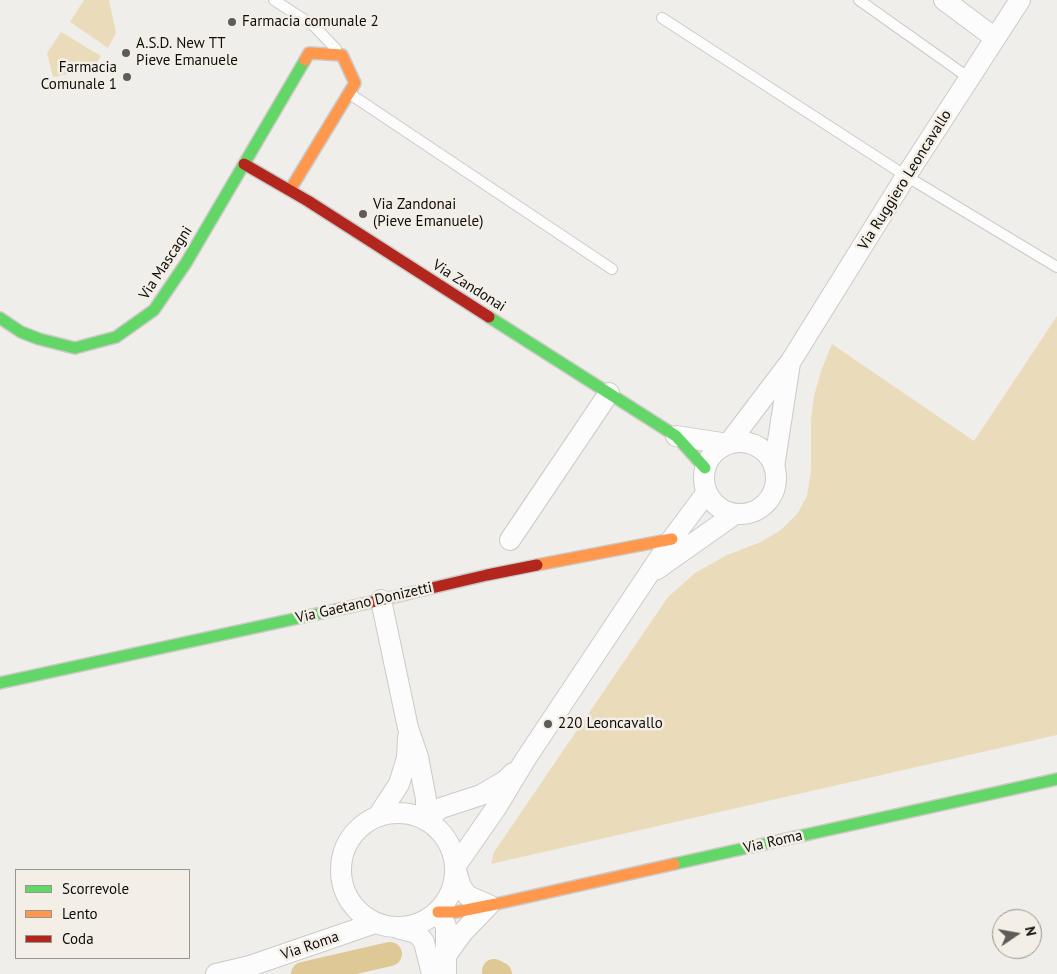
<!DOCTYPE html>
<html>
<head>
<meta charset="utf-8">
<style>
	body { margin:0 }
	#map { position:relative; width:1057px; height:974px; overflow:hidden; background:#f0eeea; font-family:"PT Sans",sans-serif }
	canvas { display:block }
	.legend { position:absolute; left:15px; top:869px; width:175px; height:90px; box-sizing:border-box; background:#f3efe7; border:1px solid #98958f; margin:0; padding:6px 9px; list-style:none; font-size:15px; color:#0f0d0b }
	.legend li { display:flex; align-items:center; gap:10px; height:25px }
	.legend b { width:25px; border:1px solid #98958f }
	.north { position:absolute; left:992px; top:909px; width:50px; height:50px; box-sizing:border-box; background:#f3efe7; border:1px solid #98958f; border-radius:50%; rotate:78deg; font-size:14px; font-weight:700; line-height:20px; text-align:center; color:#0f0d0b }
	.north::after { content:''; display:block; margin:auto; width:18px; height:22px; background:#5e5c59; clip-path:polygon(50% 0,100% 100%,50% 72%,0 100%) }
</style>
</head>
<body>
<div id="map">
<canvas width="1057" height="974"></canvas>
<ul class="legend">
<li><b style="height:6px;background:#63d668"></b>Scorrevole</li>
<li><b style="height:6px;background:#ff974d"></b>Lento</li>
<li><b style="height:6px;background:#b3261e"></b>Coda</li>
</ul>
<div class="north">N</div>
</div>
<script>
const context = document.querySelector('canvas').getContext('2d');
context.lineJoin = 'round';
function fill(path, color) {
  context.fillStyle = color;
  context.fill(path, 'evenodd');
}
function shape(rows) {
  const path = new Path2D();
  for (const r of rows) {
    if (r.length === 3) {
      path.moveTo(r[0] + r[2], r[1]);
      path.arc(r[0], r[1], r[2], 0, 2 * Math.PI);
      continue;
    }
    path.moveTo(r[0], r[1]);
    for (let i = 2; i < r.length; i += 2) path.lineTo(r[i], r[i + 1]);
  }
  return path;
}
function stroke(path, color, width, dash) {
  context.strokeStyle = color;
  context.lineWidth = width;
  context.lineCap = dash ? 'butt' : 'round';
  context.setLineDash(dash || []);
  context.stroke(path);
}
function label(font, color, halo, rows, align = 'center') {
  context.font = font + ' "PT Sans",sans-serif';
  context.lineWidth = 5;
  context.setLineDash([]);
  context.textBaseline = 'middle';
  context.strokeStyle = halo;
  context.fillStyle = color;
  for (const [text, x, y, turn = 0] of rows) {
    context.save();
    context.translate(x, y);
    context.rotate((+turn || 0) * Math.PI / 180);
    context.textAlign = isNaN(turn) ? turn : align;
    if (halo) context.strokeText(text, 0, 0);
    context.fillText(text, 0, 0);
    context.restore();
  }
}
const green = shape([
	[84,0,109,0,116,33,108,48,70,22],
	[61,32,101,56,93,69,53,77,47,53],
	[1057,316,1057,735,491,864,494,852,668,597,695,573,727,555,761,542,781,530,798,513,807,496,811,471,811,419,814,396,821,371,832,344,974,441]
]);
const canal = shape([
	[494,971,500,974],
	[303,974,390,954]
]);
const lane = shape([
	[274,0,314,26,336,49],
	[859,0,969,78],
	[662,18,906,176,1057,267],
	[350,94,612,269]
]);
const street = shape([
	[944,0,995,38],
	[676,436,728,444],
	[740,478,36],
	[728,444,791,361,906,176,1020,0],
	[774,467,790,363],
	[510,540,609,393],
	[657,569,735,514],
	[381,600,408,728,418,757,426,799,426,820],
	[398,870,57],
	[378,816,399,784,407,758,408,738],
	[426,820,441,808,481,795,505,781,513,773],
	[455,867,496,808,525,760,672,539,707,492],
	[438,912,446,926,446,974],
	[397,928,417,933,424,942,432,974],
	[445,957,463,932,489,905,468,896,461,887,455,867],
	[216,974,250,966,375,923]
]);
const fast = shape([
	[489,317,676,436,705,468],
	[0,318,21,332,39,339,75,348,116,337,154,310,186,263,305,60],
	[0,683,372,602],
	[674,864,1057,779]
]);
const slow = shape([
	[290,190,355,83,342,55,309,53,305,60],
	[537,565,672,539],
	[438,912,456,912,496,904,674,864]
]);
const jam = shape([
	[244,164,308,201,489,317],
	[372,602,487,575,537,565]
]);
const markers = [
	[232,22,5,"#5e5c59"],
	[126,53,5,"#5e5c59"],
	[127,77,5,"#5e5c59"],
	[363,214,5,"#5e5c59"],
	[548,724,5,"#5e5c59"]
];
const poiNames = [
	["Farmacia comunale 2",242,22],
	["A.S.D. New TT",136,44],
	["Pieve Emanuele",136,61],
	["Farmacia",117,68,"right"],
	["Comunale 1",117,85,"right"],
	["Via Zandonai",373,205],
	["(Pieve Emanuele)",373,222],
	["220 Leoncavallo",558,724]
];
const streetNames = [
	["Via Ruggiero Leoncavallo",905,180,-58],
	["Via Mascagni",166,263,-57],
	["Via Zandonai",469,286,32],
	["Via Gaetano Donizetti",364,603,-13],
	["Via Roma",773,842,-13],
	["Via Roma",310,946,-19]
];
fill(green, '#eadcbb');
stroke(canal, '#dec895', 24);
stroke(lane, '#cccac7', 12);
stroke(street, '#cccac7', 22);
stroke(fast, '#cccac7', 14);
stroke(slow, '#cccac7', 14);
stroke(jam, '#cccac7', 14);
stroke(lane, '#fdfcfc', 10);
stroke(street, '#fdfcfc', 20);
stroke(fast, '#63d668', 11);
stroke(slow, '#ff974d', 11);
stroke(jam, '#b3261e', 11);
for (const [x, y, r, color] of markers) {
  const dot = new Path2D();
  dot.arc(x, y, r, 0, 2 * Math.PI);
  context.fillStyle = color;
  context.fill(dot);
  stroke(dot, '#f3efe7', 2);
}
label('15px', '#0f0d0b', '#f3efe7', poiNames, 'left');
label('15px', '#0f0d0b', '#f3efe7', streetNames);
</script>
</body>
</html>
